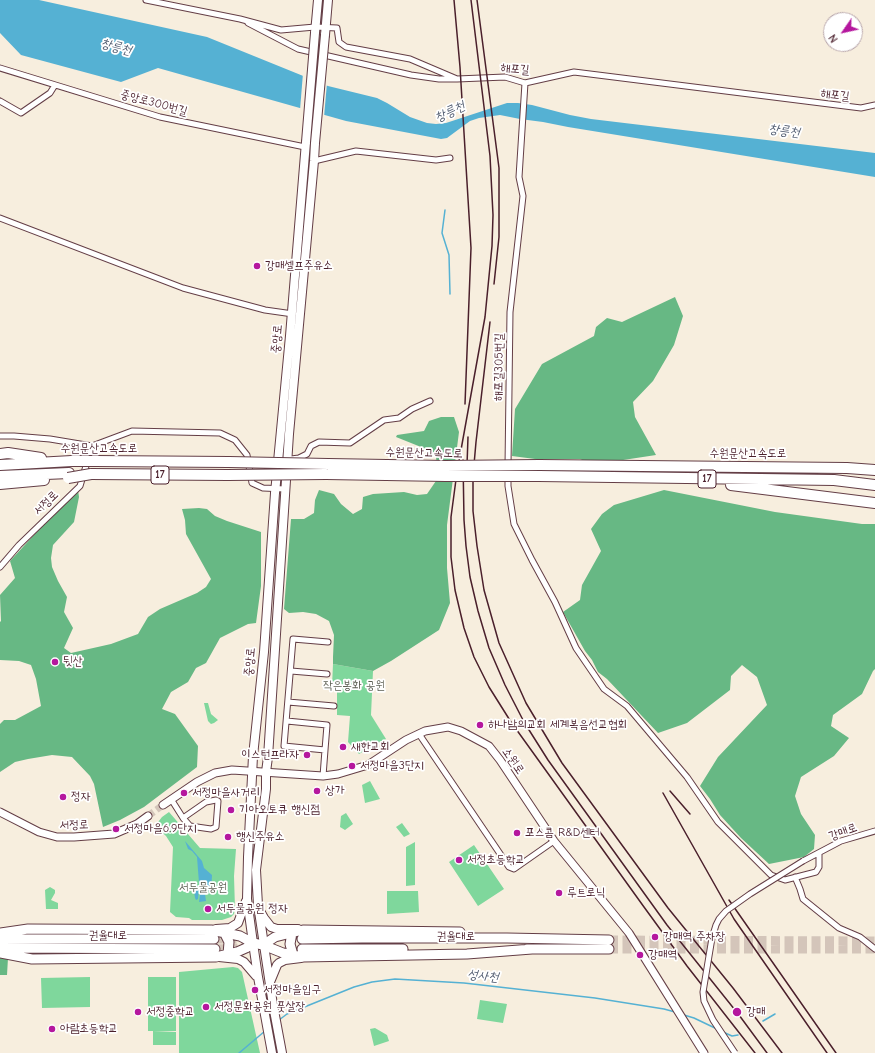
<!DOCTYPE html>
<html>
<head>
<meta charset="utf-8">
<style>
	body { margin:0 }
	#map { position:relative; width:875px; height:1053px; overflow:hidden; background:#f7eede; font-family:"Comic Neue",sans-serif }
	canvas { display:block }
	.north { position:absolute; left:823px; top:12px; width:40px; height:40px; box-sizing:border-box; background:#fff; border:1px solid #b7a5aa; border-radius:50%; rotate:236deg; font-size:11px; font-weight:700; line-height:16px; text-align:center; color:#4a1f2b }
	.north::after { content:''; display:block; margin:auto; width:14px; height:18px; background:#b5179e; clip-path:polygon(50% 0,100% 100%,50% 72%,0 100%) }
</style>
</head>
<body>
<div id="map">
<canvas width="875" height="1053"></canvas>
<div class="north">N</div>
</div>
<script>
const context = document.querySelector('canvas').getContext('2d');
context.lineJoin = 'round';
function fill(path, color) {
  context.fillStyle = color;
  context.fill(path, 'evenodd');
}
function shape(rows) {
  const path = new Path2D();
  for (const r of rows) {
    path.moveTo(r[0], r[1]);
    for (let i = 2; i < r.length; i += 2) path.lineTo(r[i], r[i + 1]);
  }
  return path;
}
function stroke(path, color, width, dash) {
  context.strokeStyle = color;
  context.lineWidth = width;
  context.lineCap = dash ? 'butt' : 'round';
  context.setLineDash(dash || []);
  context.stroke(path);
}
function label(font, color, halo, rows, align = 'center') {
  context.font = font + ' "Comic Neue","Poor Story",sans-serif';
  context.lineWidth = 3.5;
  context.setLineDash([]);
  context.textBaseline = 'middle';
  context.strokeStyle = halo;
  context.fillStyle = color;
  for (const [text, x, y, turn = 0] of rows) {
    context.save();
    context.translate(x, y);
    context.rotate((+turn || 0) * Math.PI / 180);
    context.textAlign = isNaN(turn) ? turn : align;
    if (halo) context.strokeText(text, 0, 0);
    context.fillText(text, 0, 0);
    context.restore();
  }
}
const green = shape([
	[333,664,373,671,371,715,386,739,359,754,348,742,350,716,337,715,337,692,332,686],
	[204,703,208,703,211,714,218,720,214,723,211,724,208,721],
	[370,781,380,799,365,803,362,785],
	[169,812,200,848,236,849,234,876,235,909,234,914,231,917,222,920,192,920,189,918,176,917,170,912,173,847,166,836,155,826,162,817],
	[346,813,353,824,345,830,340,827,341,816],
	[402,823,410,834,404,837,396,827],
	[415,842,415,885,406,886,406,847],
	[474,845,504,889,478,906,449,862],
	[50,887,55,890,55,893,51,900,58,903,58,909,46,909,45,890],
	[387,891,418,891,419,912,387,914],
	[233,967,238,968,242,972,260,1053,179,1053,179,972],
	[90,977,90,1007,42,1008,41,978],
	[148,977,176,977,176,1031,148,1031],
	[480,1000,507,1004,503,1023,477,1019],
	[375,1028,387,1035,389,1041,374,1046,370,1029],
	[153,1031,176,1032,176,1045,153,1045]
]);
const forest = shape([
	[675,297,683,316,674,345,653,381,633,402,635,417,656,455,610,462,589,463,580,459,535,459,512,456,515,409,542,364,594,336,596,327,607,318,622,322],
	[441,417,454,417,459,432,447,525,447,568,450,603,439,630,391,661,373,671,333,664,333,657,334,635,329,621,316,614,303,612,289,613,284,609,291,519,304,519,314,513,315,500,319,490,334,494,341,504,353,514,362,509,363,497,373,494,404,492,417,495,427,494,438,478,436,457,426,449,396,437,397,435,424,431,429,421],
	[78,490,79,497,74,522,53,545,51,558,52,567,58,581,67,597,64,612,73,628,64,648,71,653,111,644,138,634,148,617,160,609,197,593,206,587,211,579,186,534,185,520,182,509,199,508,207,509,215,516,227,521,261,532,261,586,256,623,248,624,220,638,206,663,196,668,188,682,171,692,162,709,175,714,198,746,197,767,144,807,120,820,103,827,94,784,90,776,72,757,52,755,28,759,15,762,0,772,0,724,4,720,15,720,41,706,36,679,31,665,19,661,0,660,0,622,1,621,0,595,15,578,10,561,46,522],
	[664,490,775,512,862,524,875,524,875,669,873,671,862,694,833,715,831,726,849,738,834,756,801,777,795,796,801,814,815,835,814,849,804,857,769,864,741,838,720,815,710,799,700,786,718,757,767,705,757,677,742,665,731,676,730,690,687,723,658,733,607,679,598,672,592,660,585,651,563,612,580,600,582,585,601,551,591,529,602,514,614,505],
	[0,958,8,958,7,975,0,975]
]);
const water = shape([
	[0,0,39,0,207,37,328,86,377,98,387,103,410,117,427,123,436,124,446,123,507,103,518,103,532,105,570,115,591,119,875,153,875,177,568,127,543,122,520,119,500,115,479,118,470,121,447,138,441,139,346,121,158,68,121,82,21,55,0,33],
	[185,841,202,861,204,868,212,875,211,892,209,890,205,894,206,901,199,902,201,888,199,883,197,857,192,851,188,849],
	[195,885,198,886,199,889,198,899,196,900,195,898,194,891]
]);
const pier = shape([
	[303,73,327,83,324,117,300,110]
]);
const stream = shape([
	[445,210,442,233,449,255,450,294],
	[684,1015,694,1018,717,1029],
	[279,1020,287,1014,354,987,372,982,395,979,464,983,595,998,664,1009,675,1012],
	[763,1021,775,1014],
	[723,1032,732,1036,738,1035],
	[239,1053,265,1031]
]);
const secondaryTunnel = shape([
	[148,816,163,805]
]);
const trunkTunnel = shape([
	[214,939,271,939],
	[609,940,875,941],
	[215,949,246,948],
	[609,949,875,949]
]);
const minor = shape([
	[146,0,240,19,281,30,315,27,337,28,339,42,346,47,410,59,457,79,505,77,525,83,574,72,861,108,875,105],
	[248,23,298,49,411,75,439,79,455,79],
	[0,68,160,117,305,147],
	[0,101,21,113,50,93,55,85],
	[314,161,356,151,436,160,450,158],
	[0,218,183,288,265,310,293,314],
	[0,436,14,436,50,439,92,446,132,431,220,433,235,440,247,455,252,483,263,488,285,489],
	[291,459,299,458,307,454,311,446,319,442,350,443,384,420,399,418,412,409,430,401],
	[508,466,510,312,523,196,519,177,525,83],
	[508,474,508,486,514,524,532,560,555,602,576,648,604,689,627,706,687,777,718,822,771,875,785,880,816,872,819,867,819,854],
	[0,567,19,545,80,486,92,446],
	[291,671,327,674],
	[288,702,334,706],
	[287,721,327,725,325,750],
	[419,734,509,867,514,869,554,841],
	[323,776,325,750,284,746,293,639,328,642],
	[171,799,183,818,190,826,211,829,216,827,218,801,216,800,206,802,183,818],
	[803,861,841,841,875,831],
	[795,877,800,889,803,899,839,928,860,937,875,949]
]);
const secondary = shape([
	[163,805,197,782,215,773,232,770,323,776,338,774,368,765,406,740,425,731,448,727,461,731,489,746,500,760,554,841,629,933,704,1053],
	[0,812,39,832,57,837,74,837,114,834,137,824,148,816]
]);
const primary = shape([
	[315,33,318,0],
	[325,35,328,0],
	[260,911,264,918,271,927,277,929,298,929],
	[216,929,230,928,238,923,246,901],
	[219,957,238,959,244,962,256,976],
	[270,982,277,965,279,963,285,960,301,958],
	[272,1053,258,977,253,943,247,899,248,857,253,756,264,652,275,493,290,336,306,142],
	[282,1053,273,1005,258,905,256,870,266,789,266,772,268,757,289,434,314,161,315,143]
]);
const trunk = shape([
	[224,932,229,942,228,954],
	[0,933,28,929,211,930,240,936,253,943,263,945,283,953,303,957,467,954,532,949],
	[292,933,290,944,293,955],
	[0,939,214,939],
	[302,939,362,938,507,938,609,940],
	[263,945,275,937,303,930,460,932],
	[0,948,215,949],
	[302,949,403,949],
	[527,949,609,949],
	[0,953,32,959,216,957,237,952,246,948,253,943]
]);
const motorway = shape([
	[0,454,8,453,41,458],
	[95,461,229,462],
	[328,464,446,466],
	[0,465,72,461],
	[539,465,847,468,875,470],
	[91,474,228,475],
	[326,474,446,476],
	[0,476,69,473],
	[539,476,834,480,875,485],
	[0,484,44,480],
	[731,485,875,503]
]);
const rail = shape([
	[454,0,460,67,471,248,465,404],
	[471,0,490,156,493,215,492,246,485,317,457,472,451,517,451,557,455,590,464,628,474,657,489,687,511,722,644,907,687,966,755,1053],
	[477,0,499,168,499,237,494,284],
	[490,322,476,442,473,476,473,511,477,546,484,590,499,643,526,703,562,763,668,908,733,988,782,1053],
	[463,460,464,520,466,546,470,577,478,611,489,648,505,685,524,722,548,760,667,925,739,1015,767,1053],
	[467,465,468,437],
	[670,791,690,814],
	[663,793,734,919,827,1053],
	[729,900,836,1053]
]);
const minorBridge = shape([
	[735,1053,713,1020,704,1001,703,992,712,938,716,925,719,919,726,911,750,894,803,861]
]);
const primaryBridge = shape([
	[306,142,315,33],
	[315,143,325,35]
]);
const motorwayBridge = shape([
	[72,461,95,461],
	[229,462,328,464],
	[446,466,539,465],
	[228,475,326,474],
	[446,476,539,476],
	[68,478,91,474]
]);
const markers = [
	[257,266,4,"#b5179e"],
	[55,662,4,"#b5179e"],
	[480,725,4,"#b5179e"],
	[343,747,4,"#b5179e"],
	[307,755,4,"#b5179e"],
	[352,766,4,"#b5179e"],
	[317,791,4,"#b5179e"],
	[184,793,4,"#b5179e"],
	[63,797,4,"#b5179e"],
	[231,810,4,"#b5179e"],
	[116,829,4,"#b5179e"],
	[517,833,4,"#b5179e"],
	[228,837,4,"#b5179e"],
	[459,860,4,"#b5179e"],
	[559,893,4,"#b5179e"],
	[208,909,4,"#b5179e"],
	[655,937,4,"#b5179e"],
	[640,955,4,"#b5179e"],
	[255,990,4,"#b5179e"],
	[206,1007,4,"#b5179e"],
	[138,1012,4,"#b5179e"],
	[737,1012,5,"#b5179e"],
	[52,1029,4,"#b5179e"]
];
const shields = [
	[160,475,18],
	[707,479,18]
];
const shieldNames = [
	["17",160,475],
	["17",707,479]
];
const streetNames = [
	["해포길",515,69,5],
	["해포길",835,95,7],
	["중앙로300번길",154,103,15],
	["중앙로",277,339,-85],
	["해포길305번길",499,367,-89],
	["수원문산고속도로",99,449],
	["수원문산고속도로",424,453,1],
	["수원문산고속도로",748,454],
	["서정로",46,503,-44],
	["중앙로",250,662,-85],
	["소원로",513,761,55],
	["서정로",74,825,-1],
	["강매로",843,832,-20],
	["권율대로",108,936],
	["권율대로",456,937]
];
const poiNames = [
	["강매셀프주유소",265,266],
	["뒷산",63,662],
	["하나남의교회 세계복음선교협회",488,725],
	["새한교회",351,747],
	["이스턴프라자",299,755,"right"],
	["서정마을3단지",360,766],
	["상가",325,791],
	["서정마을사거리",192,793],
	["정자",71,797],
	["기아오토큐 행신점",239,810],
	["서정마을6.9단지",124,829],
	["포스콤 R&D센터",525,833],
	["행신주유소",236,837],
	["서정초등학교",467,860],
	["루트로닉",567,893],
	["서두물공원 정자",216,909],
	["강매역 주차장",663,937],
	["강매역",648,955],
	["서정마을입구",263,990],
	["서정문화공원 풋살장",214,1007],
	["서정중학교",146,1012],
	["강매",746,1012],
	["아람초등학교",60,1029]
];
const parkNames = [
	["작은봉화 공원",354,686],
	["서두물공원",203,888]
];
const waterNames = [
	["창릉천",116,47,15],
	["창릉천",450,112,-25],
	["창릉천",784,131,8],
	["성사천",483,976,6]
];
fill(green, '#7fd79c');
fill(forest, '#67b884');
fill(water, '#55b1d3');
fill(pier, '#f7eede');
stroke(stream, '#55b1d3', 1.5);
stroke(secondaryTunnel, '#d4c5ba', 7, [7, 3.5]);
stroke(trunkTunnel, '#d4c5ba', 9, [9, 4.5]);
stroke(minor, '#643e46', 7);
stroke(secondary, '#643e46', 9);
stroke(primary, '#643e46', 10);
stroke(trunk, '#643e46', 11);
stroke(motorway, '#643e46', 12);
stroke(minor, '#fff', 5);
stroke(secondary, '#fff', 7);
stroke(primary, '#fff', 8);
stroke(trunk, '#fff', 9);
stroke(motorway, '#fff', 10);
stroke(rail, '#4a1f2b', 1.5);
stroke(minorBridge, '#643e46', 7, []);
stroke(primaryBridge, '#643e46', 10, []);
stroke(motorwayBridge, '#643e46', 12, []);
stroke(minorBridge, '#fff', 5);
stroke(primaryBridge, '#fff', 8);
stroke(motorwayBridge, '#fff', 10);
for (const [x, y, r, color] of markers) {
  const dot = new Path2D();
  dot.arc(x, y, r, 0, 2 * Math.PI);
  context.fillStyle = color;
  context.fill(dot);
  stroke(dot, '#fff', 1.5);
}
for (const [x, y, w] of shields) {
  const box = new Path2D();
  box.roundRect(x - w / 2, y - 9, w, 18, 3);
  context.fillStyle = '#fff';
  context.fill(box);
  stroke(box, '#4a1f2b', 1);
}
label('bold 11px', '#4a1f2b', null, shieldNames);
label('12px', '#4a1f2b', '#fff', streetNames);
label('12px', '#4a1f2b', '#fff', poiNames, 'left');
label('12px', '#5d5f53', '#fff', parkNames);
label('italic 13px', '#4e596e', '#fff', waterNames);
</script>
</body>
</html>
